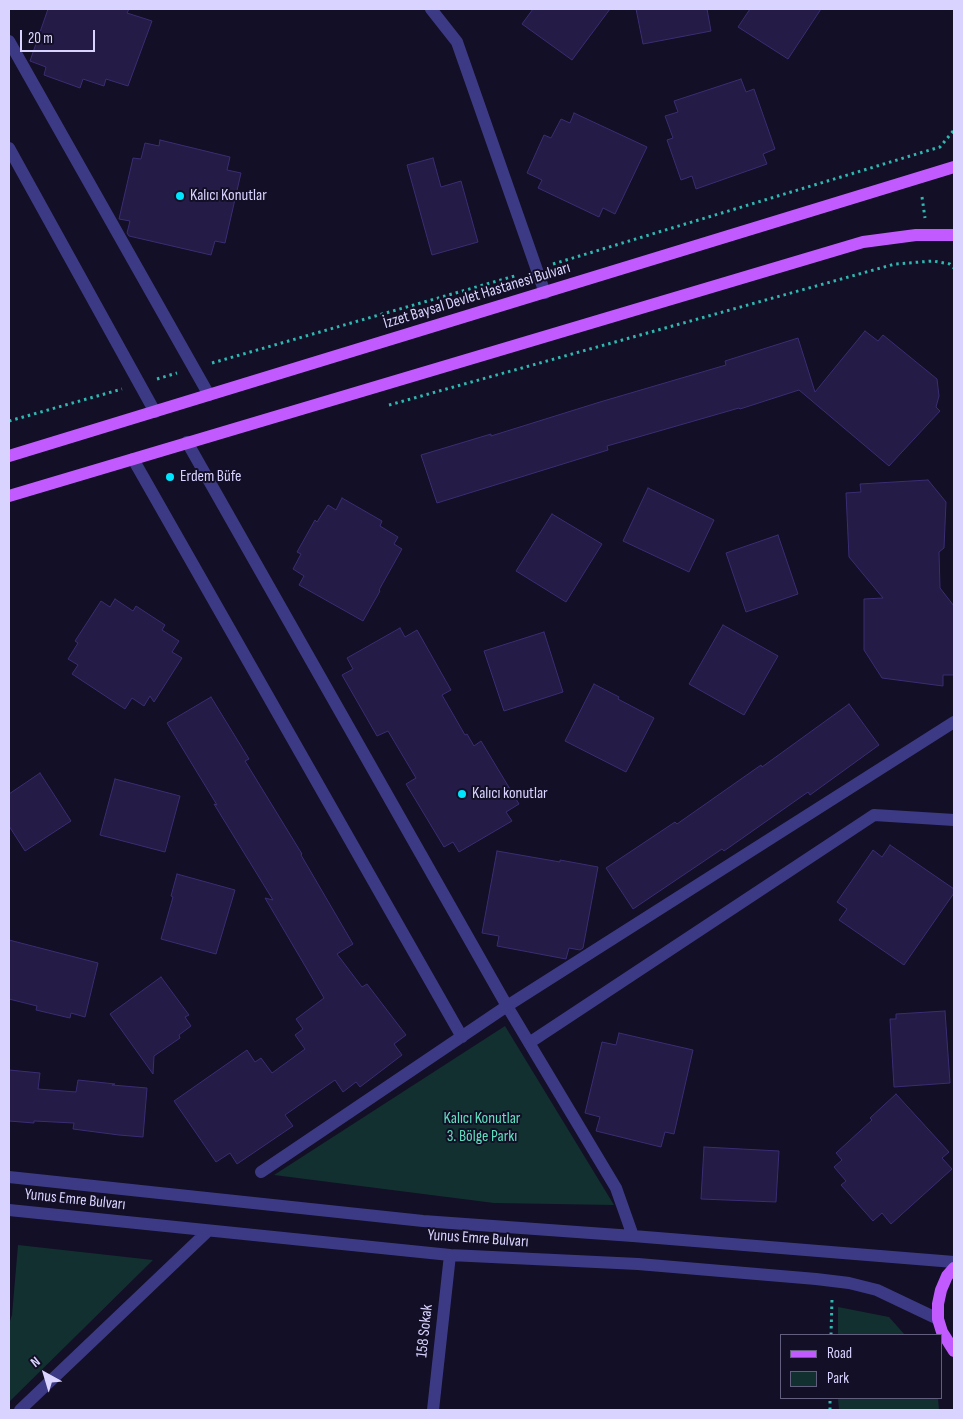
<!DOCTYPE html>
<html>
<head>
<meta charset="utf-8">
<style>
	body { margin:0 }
	#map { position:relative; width:963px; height:1419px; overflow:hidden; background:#130f26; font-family:"Sofia Sans Condensed",sans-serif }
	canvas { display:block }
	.frame { position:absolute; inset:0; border:10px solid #d9d4ff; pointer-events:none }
	.legend { position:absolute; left:780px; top:1334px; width:162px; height:65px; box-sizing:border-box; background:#130f26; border:1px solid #625e7d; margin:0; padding:6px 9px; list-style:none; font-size:15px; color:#d9d4ff }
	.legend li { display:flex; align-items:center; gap:10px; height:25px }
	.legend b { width:25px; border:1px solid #625e7d }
	.north { position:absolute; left:20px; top:1349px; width:50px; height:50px; -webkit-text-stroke:4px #130f26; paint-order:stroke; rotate:321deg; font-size:14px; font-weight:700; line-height:20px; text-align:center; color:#d9d4ff }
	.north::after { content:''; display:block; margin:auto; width:18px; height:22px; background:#d9d4ff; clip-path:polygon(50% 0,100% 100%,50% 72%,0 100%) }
	.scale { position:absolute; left:20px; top:30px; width:75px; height:22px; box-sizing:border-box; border:2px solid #d9d4ff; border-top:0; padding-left:6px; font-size:15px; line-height:18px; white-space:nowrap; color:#d9d4ff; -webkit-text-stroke:4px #130f26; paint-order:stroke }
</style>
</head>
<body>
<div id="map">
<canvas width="963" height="1419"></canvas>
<div class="frame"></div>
<ul class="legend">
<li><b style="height:6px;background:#c25bff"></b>Road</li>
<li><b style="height:14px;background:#12302f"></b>Park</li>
</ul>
<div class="north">N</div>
<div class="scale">20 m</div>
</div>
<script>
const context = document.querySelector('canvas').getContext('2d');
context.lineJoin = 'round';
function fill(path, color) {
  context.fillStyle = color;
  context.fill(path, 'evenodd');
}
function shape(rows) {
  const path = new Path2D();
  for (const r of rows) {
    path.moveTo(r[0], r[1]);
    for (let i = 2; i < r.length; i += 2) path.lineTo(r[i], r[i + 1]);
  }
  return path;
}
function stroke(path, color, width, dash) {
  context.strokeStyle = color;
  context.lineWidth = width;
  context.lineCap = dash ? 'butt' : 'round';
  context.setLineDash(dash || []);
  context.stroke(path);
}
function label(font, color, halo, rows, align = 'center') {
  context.font = font + ' "Sofia Sans Condensed",sans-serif';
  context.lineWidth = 4;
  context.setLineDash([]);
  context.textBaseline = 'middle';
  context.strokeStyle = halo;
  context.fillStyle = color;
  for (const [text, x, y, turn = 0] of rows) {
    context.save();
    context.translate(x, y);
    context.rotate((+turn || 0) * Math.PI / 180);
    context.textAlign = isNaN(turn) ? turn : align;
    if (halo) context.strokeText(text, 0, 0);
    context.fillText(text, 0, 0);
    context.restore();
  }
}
const green = shape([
	[505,1026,614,1205,494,1203,274,1175],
	[18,1245,153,1260,9,1402,9,1324,12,1315],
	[838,1307,889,1317,905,1335,838,1335],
	[838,1398,938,1398,939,1410,839,1410]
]);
const building = shape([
	[48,9,129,9,127,13,152,21,128,86,106,79,104,86,83,79,80,88,44,75,46,67,30,61,48,9],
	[533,9,610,9,572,60,522,24,533,9],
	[636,9,707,9,711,31,643,44,636,9],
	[750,9,821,9,788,59,738,27,750,9],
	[741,79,746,92,754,89,775,149,763,154,767,164,696,189,692,176,681,180,667,140,673,138,665,116,678,112,674,101,741,79],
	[574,113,647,147,615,214,603,208,599,217,538,188,542,180,527,173,544,135,551,138,561,119,570,123,574,113],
	[160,140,230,157,227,170,241,173,225,243,215,241,211,255,129,236,127,233,130,221,119,219,133,158,141,159,145,143,159,146,160,140],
	[433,158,441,187,461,181,478,242,432,255,407,165,433,158],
	[865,331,878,341,883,335,937,379,939,396,936,407,940,411,889,466,799,390,740,409,739,408,607,446,608,450,437,503,421,455,491,434,491,436,600,402,726,365,725,361,798,338,815,392,865,331],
	[928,480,946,502,944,548,939,552,940,588,954,606,954,675,943,675,943,686,882,678,864,650,864,599,883,598,849,557,846,493,861,492,860,484,928,480],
	[648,488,714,520,689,572,623,541,648,488],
	[342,498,382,521,380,526,398,537,394,544,402,549,379,590,380,591,363,621,299,585,304,576,293,569,301,554,297,552,315,520,317,522,328,505,336,510,342,498],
	[552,514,602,544,566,602,516,571,552,514],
	[778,535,798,594,746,612,726,553,778,535],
	[115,599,133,611,136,606,165,625,162,630,179,641,172,652,182,658,154,702,150,696,144,706,132,698,125,709,72,674,78,665,68,659,78,643,75,641,101,601,110,607,115,599],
	[723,625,778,656,744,715,689,684,723,625],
	[400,628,405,637,417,630,451,690,442,695,465,735,467,734,474,746,481,741,519,804,506,812,512,821,459,852,453,842,444,847,406,784,416,778,388,731,377,736,342,675,353,669,347,658,400,628],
	[544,632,563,692,504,711,484,651,544,632],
	[594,684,619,697,618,699,654,718,626,772,565,741,594,684],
	[211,697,249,759,245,761,302,854,301,855,353,944,337,954,362,987,367,984,406,1035,394,1044,402,1055,360,1087,356,1082,343,1092,335,1080,285,1115,293,1126,237,1164,230,1153,216,1162,174,1101,247,1050,255,1062,261,1058,272,1073,305,1049,295,1035,303,1029,296,1019,324,998,265,898,273,900,214,804,217,805,167,723,211,697],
	[849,704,879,745,810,795,808,792,724,851,722,849,633,909,606,868,675,822,677,824,761,765,762,767,849,704],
	[40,773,71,821,25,851,9,826,9,794,40,773],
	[115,779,180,796,165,852,100,835,115,779],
	[890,845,954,889,954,893,904,965,839,920,847,909,837,902,873,850,882,857,890,845],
	[497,851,560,862,560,860,598,867,583,948,580,950,569,948,566,959,497,946,499,936,482,933,497,851],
	[177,874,235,890,216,954,161,939,173,897,171,896,177,874],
	[9,940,98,963,85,1017,71,1013,70,1018,36,1010,37,1006,9,999,9,940],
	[161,977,189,1015,185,1017,191,1026,179,1035,180,1038,154,1056,153,1074,110,1014,161,977],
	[945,1011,950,1083,894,1087,890,1019,896,1019,896,1014,945,1011],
	[619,1033,693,1050,674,1134,665,1132,661,1147,596,1131,600,1117,585,1113,602,1042,616,1045,619,1033],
	[9,1070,40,1073,38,1089,76,1092,78,1080,115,1084,112,1085,147,1088,143,1137,119,1135,73,1129,74,1123,34,1121,34,1123,9,1121,9,1070],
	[896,1094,949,1152,942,1158,952,1169,891,1224,882,1213,873,1221,841,1185,846,1181,834,1167,842,1160,836,1153,872,1120,870,1118,896,1094],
	[704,1147,779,1151,776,1202,701,1199,704,1147]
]);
const path = shape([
	[922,197,925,218],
	[553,264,940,147,954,130],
	[212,363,518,275],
	[157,379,177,373],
	[389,405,895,264,933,261,950,264,954,268],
	[9,421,122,389],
	[831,1335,832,1299],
	[830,1410,830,1398]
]);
const street = shape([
	[431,9,457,42,545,293],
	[9,41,209,395],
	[9,148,155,412],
	[187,442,507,1006,616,1188,633,1236],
	[133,459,462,1037],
	[529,1043,874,815,954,820],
	[261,1172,507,1006,954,722],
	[9,1177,423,1221,633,1236,954,1262],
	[9,1210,450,1255,638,1264,816,1279,849,1283,877,1290,938,1319],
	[20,1410,208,1231],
	[433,1410,450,1255]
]);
const primary = shape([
	[9,456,954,167],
	[9,496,863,242,916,235,954,235],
	[954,1268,947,1276,941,1290,938,1304,938,1319,942,1332,954,1351]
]);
const markers = [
	[180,196,5,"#00e5ff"],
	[170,477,5,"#00e5ff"],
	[462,794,5,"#00e5ff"]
];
const poiNames = [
	["Kalıcı Konutlar",190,196],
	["Erdem Büfe",180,477],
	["Kalıcı konutlar",472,794]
];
const streetNames = [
	["İzzet Baysal Devlet Hastanesi Bulvarı",477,296,-17],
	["Yunus Emre Bulvarı",75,1200,6],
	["Yunus Emre Bulvarı",478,1239,4],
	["158 Sokak",425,1331,-84]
];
const parkNames = [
	["Kalıcı Konutlar",482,1119],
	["3. Bölge Parkı",482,1137]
];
fill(green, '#12302f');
fill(building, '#241b47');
stroke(building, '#3b2d73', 1);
stroke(path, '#2fb8b0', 3, [2.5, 4]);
stroke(street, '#3d3a85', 12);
stroke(primary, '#c25bff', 12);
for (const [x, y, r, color] of markers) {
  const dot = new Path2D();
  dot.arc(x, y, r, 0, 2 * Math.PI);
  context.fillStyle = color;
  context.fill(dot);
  stroke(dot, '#130f26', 2);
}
label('16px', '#d9d4ff', '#130f26', poiNames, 'left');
label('16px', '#d9d4ff', '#130f26', streetNames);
label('16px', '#5fe0c0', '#130f26', parkNames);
</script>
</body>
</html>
